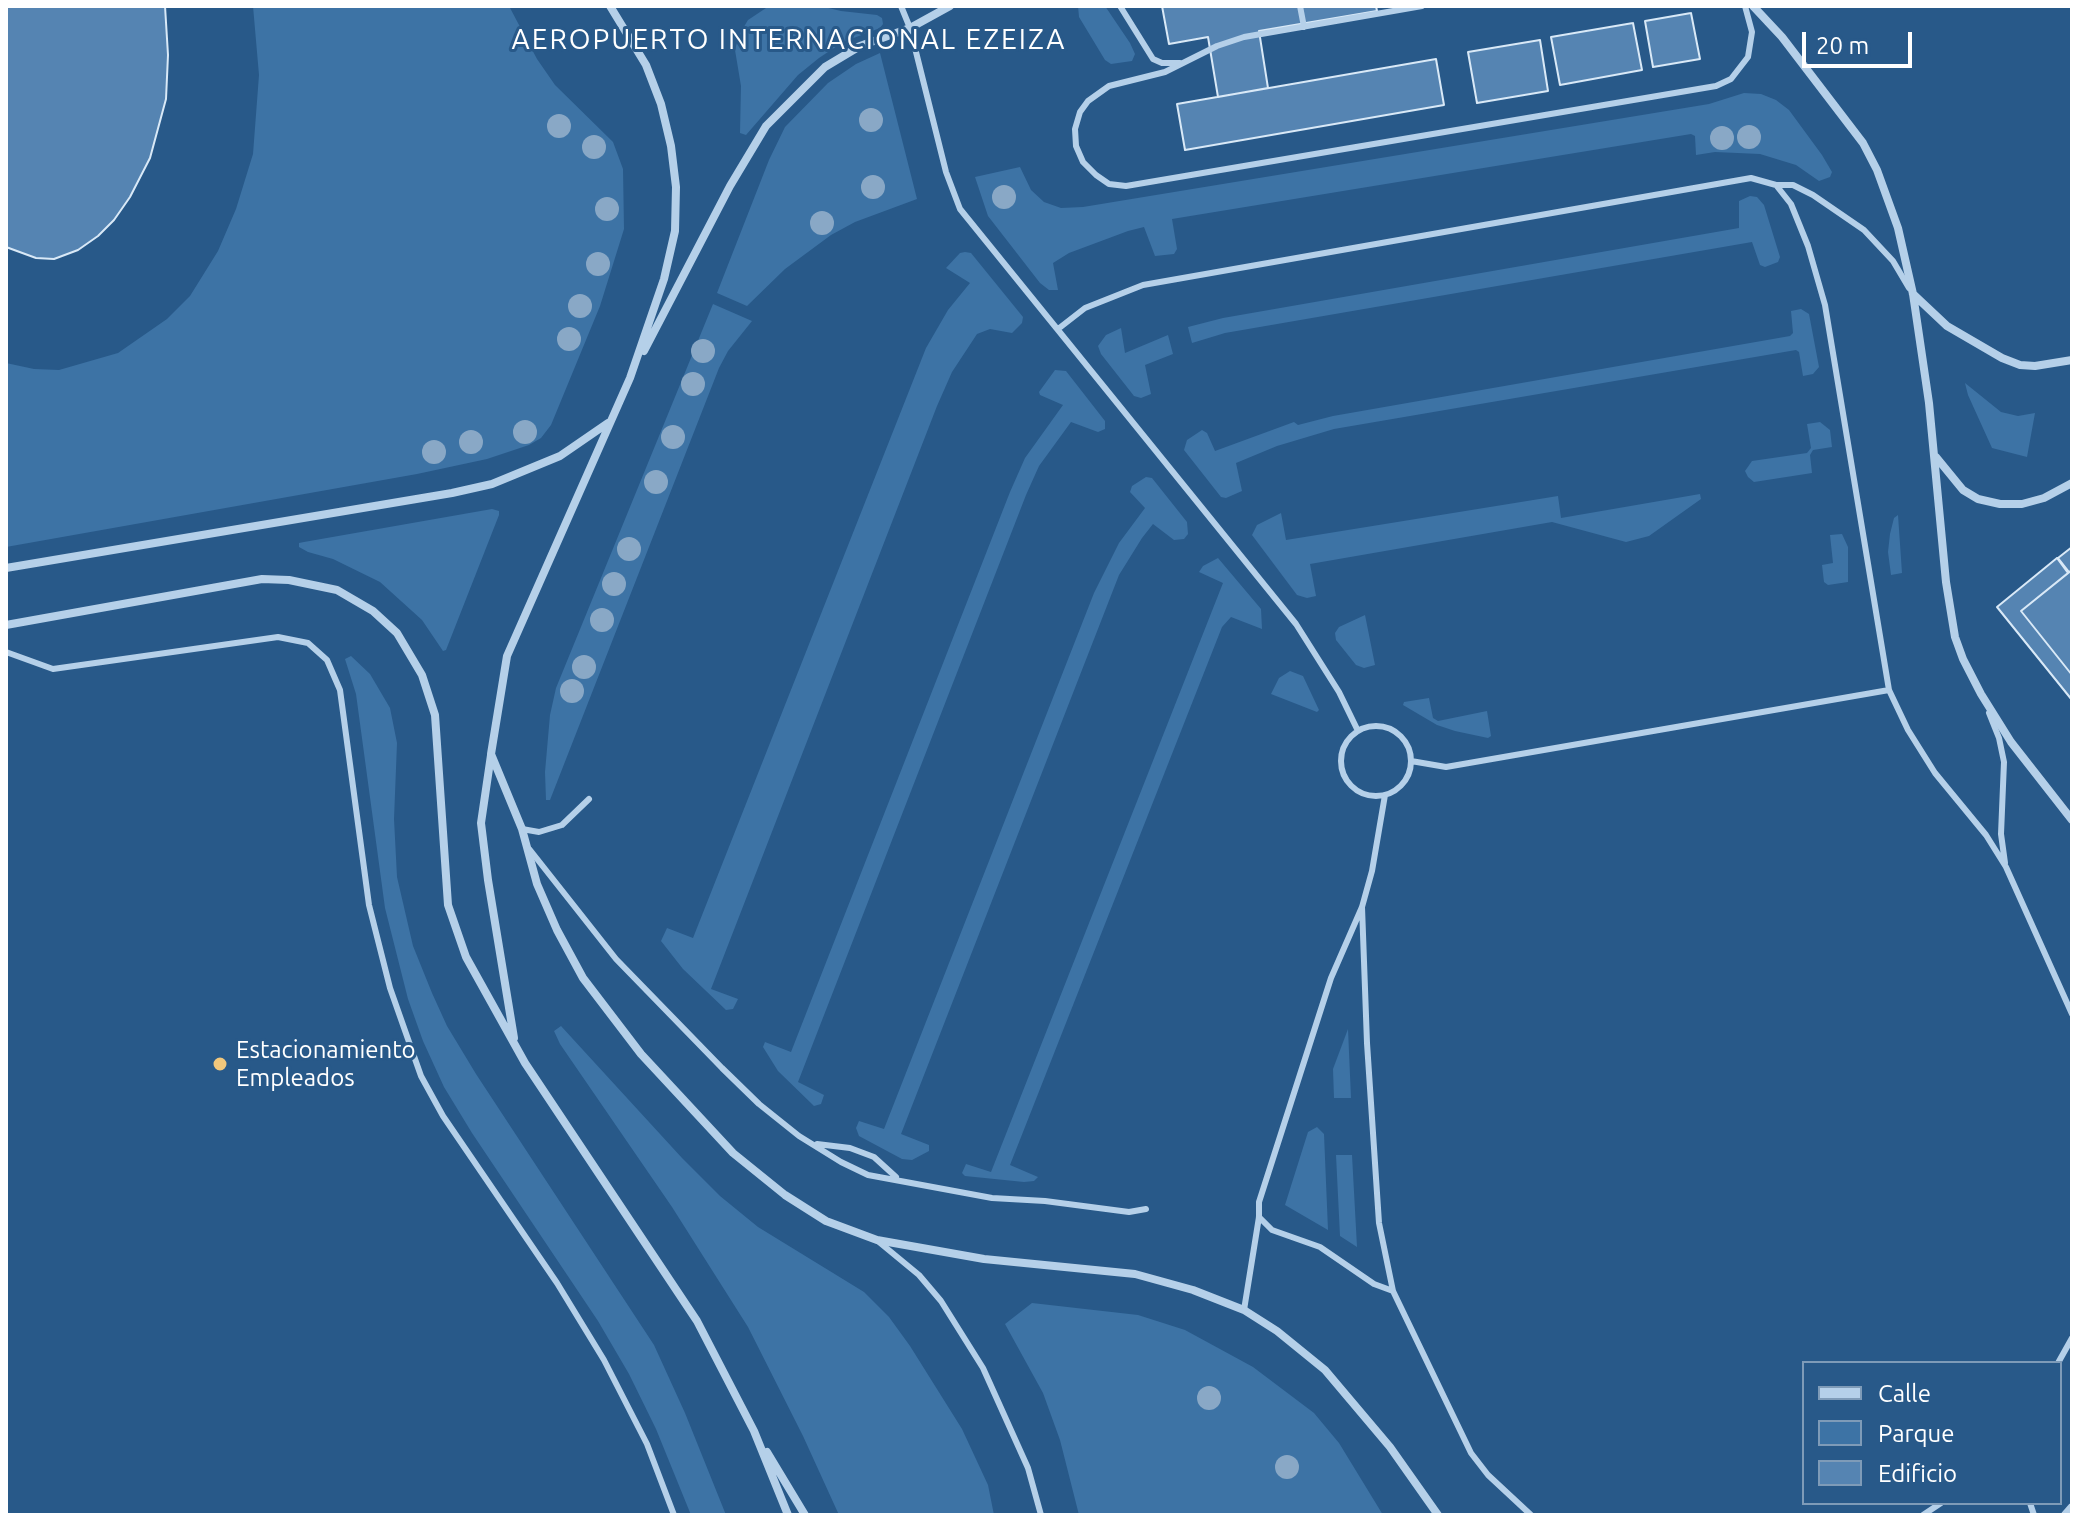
<!DOCTYPE html>
<html>
<head>
<meta charset="utf-8">
<style>
	body { margin:0 }
	#map { position:relative; width:2078px; height:1521px; overflow:hidden; background:#285989; font-family:Ubuntu,sans-serif }
	canvas { display:block }
	.frame { position:absolute; inset:0; border:8px solid #fff; pointer-events:none }
	.legend { position:absolute; left:1802px; top:1361px; width:260px; height:144px; box-sizing:border-box; background:#285989; border:2px solid #7e9bb8; margin:0; padding:10px 14px; list-style:none; font-size:24px; color:#fff }
	.legend li { display:flex; align-items:center; gap:16px; height:40px }
	.legend b { width:40px; border:2px solid #7e9bb8 }
	.scale { position:absolute; left:1802px; top:32px; width:110px; height:36px; box-sizing:border-box; border:4px solid #fff; border-top:0; padding-left:10px; font-size:24px; line-height:28px; white-space:nowrap; color:#fff; -webkit-text-stroke:6px #285989; paint-order:stroke }
</style>
</head>
<body>
<div id="map">
<canvas width="2078" height="1521"></canvas>
<div class="frame"></div>
<ul class="legend">
<li><b style="height:10px;background:#b5d0e9"></b>Calle</li>
<li><b style="height:22px;background:#3d73a5"></b>Parque</li>
<li><b style="height:22px;background:#5584b2"></b>Edificio</li>
</ul>
<div class="scale">20 m</div>
</div>
<script>
const context = document.querySelector('canvas').getContext('2d');
context.lineJoin = 'round';
function fill(path, color) {
  context.fillStyle = color;
  context.fill(path, 'evenodd');
}
function shape(rows) {
  const path = new Path2D();
  for (const r of rows) {
    if (r.length === 3) {
      path.moveTo(r[0] + r[2], r[1]);
      path.arc(r[0], r[1], r[2], 0, 2 * Math.PI);
      continue;
    }
    path.moveTo(r[0], r[1]);
    for (let i = 2; i < r.length; i += 2) path.lineTo(r[i], r[i + 1]);
  }
  return path;
}
function stroke(path, color, width, dash) {
  context.strokeStyle = color;
  context.lineWidth = width;
  context.lineCap = dash ? 'butt' : 'round';
  context.setLineDash(dash || []);
  context.stroke(path);
}
function label(font, color, halo, rows, align = 'center') {
  context.font = font + ' Ubuntu,sans-serif';
  context.lineWidth = 6;
  context.setLineDash([]);
  context.textBaseline = 'middle';
  context.strokeStyle = halo;
  context.fillStyle = color;
  for (const [text, x, y, turn = 0] of rows) {
    context.save();
    context.translate(x, y);
    context.rotate((+turn || 0) * Math.PI / 180);
    context.textAlign = isNaN(turn) ? turn : align;
    if (halo) context.strokeText(text, 0, 0);
    context.fillText(text, 0, 0);
    context.restore();
  }
}
const green = shape([
	[253,6,509,6,537,59,555,85,613,142,623,169,624,229,600,306,551,425,541,438,529,445,487,459,417,474,6,547,6,363,34,369,59,370,118,353,167,319,190,296,218,251,236,209,253,154,259,75],
	[769,6,820,6,841,11,877,15,882,18,883,24,880,28,843,42,819,58,798,75,746,135,740,133,741,86,735,50,739,35,748,20],
	[1078,6,1105,6,1130,43,1135,54,1132,61,1111,64,1105,60,1079,17],
	[880,53,917,199,855,222,831,235,785,269,747,306,717,293,769,160,785,127,828,83,856,64],
	[1744,93,1761,94,1776,100,1789,110,1822,155,1832,172,1830,177,1819,181,1796,165,1760,154,1715,152,1696,155,1695,136,1691,134,1172,219,1177,249,1174,254,1155,256,1144,227,1128,231,1069,253,1053,263,1058,290,1049,290,1040,283,988,216,975,177,1020,167,1031,190,1044,202,1061,208,1083,207,1709,104],
	[1750,196,1757,197,1764,205,1780,257,1778,262,1765,267,1760,265,1752,242,1225,333,1192,343,1188,327,1223,318,1739,228,1739,201],
	[965,252,971,253,1023,317,1022,323,1012,333,990,329,977,334,952,372,937,406,711,989,738,999,733,1009,726,1010,683,969,661,941,667,928,693,938,926,348,948,310,970,283,946,268,960,253],
	[713,304,752,321,728,351,719,368,550,800,546,800,545,772,550,715,556,688],
	[1801,309,1809,314,1819,367,1813,374,1803,376,1799,352,1796,350,1334,429,1277,446,1236,463,1242,491,1226,498,1221,497,1184,450,1187,440,1202,430,1207,433,1215,451,1294,422,1298,425,1333,416,1790,336,1793,333,1791,311],
	[1121,328,1125,353,1168,335,1173,354,1145,365,1151,394,1141,398,1134,396,1101,354,1098,346,1106,335],
	[1055,370,1066,371,1105,421,1105,429,1098,432,1071,422,1039,466,1026,495,798,1082,824,1095,821,1104,814,1106,778,1071,763,1047,765,1042,791,1052,1010,492,1025,458,1063,405,1040,395,1039,392],
	[1965,383,2001,412,2018,416,2035,413,2027,457,1992,448,1968,395],
	[1820,422,1830,430,1832,447,1813,450,1810,455,1812,473,1754,482,1748,477,1745,471,1752,461,1807,453,1811,448,1807,424],
	[1146,477,1152,478,1187,522,1188,534,1184,539,1174,540,1153,524,1142,538,1119,575,901,1134,929,1145,929,1151,912,1160,902,1159,859,1136,856,1128,859,1121,884,1129,1094,593,1119,543,1145,508,1130,492,1132,486],
	[1700,494,1701,499,1649,536,1626,542,1552,522,1310,564,1316,596,1307,598,1297,595,1252,535,1257,525,1281,513,1286,540,1558,496,1561,518],
	[492,509,499,511,499,515,446,650,443,651,422,620,380,582,333,559,308,552,299,547,299,543,304,542],
	[1898,515,1902,573,1891,575,1888,552,1890,534,1894,518],
	[1842,534,1848,547,1848,582,1828,585,1824,582,1822,565,1833,563,1830,535],
	[1218,558,1261,609,1262,629,1231,617,1222,627,1010,1165,1038,1177,1034,1181,1024,1182,965,1176,962,1173,966,1164,991,1172,1223,583,1199,572,1203,566],
	[1365,615,1375,665,1364,668,1356,665,1336,640,1335,633,1339,627],
	[351,656,370,674,390,708,397,743,394,819,397,877,413,946,432,993,447,1026,476,1074,654,1345,685,1413,726,1515,691,1515,656,1429,629,1374,598,1321,472,1133,444,1087,423,1041,408,999,385,908,356,694,345,659],
	[1290,671,1303,676,1319,710,1317,712,1271,694,1279,678],
	[1429,698,1433,718,1438,721,1487,711,1491,736,1488,738,1455,731,1437,725,1403,705,1404,702],
	[561,1026,682,1158,720,1196,758,1227,864,1292,889,1317,910,1346,962,1429,988,1485,994,1515,839,1515,803,1436,748,1327,672,1207,560,1044,554,1031],
	[1348,1029,1351,1098,1334,1098,1333,1069],
	[1317,1127,1324,1134,1328,1230,1285,1205,1308,1132],
	[1336,1155,1352,1155,1357,1247,1340,1236],
	[1032,1303,1138,1315,1185,1330,1253,1367,1314,1413,1339,1443,1383,1515,1079,1515,1060,1440,1043,1393,1005,1324]
]);
const building = shape([
	[6,6,165,6,168,55,166,99,150,158,130,197,114,220,98,236,78,250,54,259,36,258,6,247,6,6],
	[1162,6,1376,6,1377,11,1259,31,1268,88,1218,97,1208,37,1169,44,1162,6],
	[1691,13,1700,59,1653,67,1645,21,1691,13],
	[1633,23,1642,70,1560,85,1551,37,1633,23],
	[1540,40,1548,91,1477,103,1468,52,1540,40],
	[1436,59,1444,105,1185,150,1177,104,1436,59],
	[2072,547,2072,570,2069,572,2058,558,2072,547],
	[2057,558,2068,573,2021,611,2072,675,2072,700,1997,607,2057,558],
	[2072,570,2072,675,2021,611,2072,570]
]);
const lane = shape([
	[901,6,910,28,946,172,960,209,1296,624,1339,692,1358,731],
	[1120,6,1153,59,1162,63,1180,63],
	[1300,6,1304,27],
	[1422,6,1244,37,1217,46,1165,72,1109,86,1088,101,1080,112,1075,129,1076,146,1083,162,1096,175,1109,184,1126,186,1716,86,1731,79,1748,57,1752,32,1745,6],
	[1776,185,1793,185,1813,195,1864,230,1893,261,1909,288],
	[1058,329,1085,308,1143,285,1751,178,1776,185,1791,204,1808,246,1825,305,1889,690,1908,730,1935,773,1986,835,2006,867,2072,1014],
	[6,652,53,669,278,637,308,643,327,660,340,690,369,905,390,988,421,1076,443,1116,557,1283,604,1360,647,1444,674,1515],
	[1989,713,1999,738,2004,762,2001,834,2005,863],
	[1376,761,35],
	[1411,761,1446,767,1889,690],
	[522,829,539,832,562,825,589,799],
	[530,850,616,959,722,1068,759,1104,799,1136,841,1162,868,1175,992,1198,1045,1201,1129,1212,1146,1209],
	[1362,907,1367,1043,1379,1223,1393,1291,1471,1453,1488,1475,1531,1515],
	[817,1144,850,1148,874,1157,896,1177],
	[1259,1217,1272,1230,1320,1247,1374,1284,1393,1291],
	[879,1242,919,1275,941,1301,983,1368,1028,1468,1041,1515],
	[1244,1310,1259,1217,1259,1202,1331,978,1362,907,1372,871,1385,795],
	[2058,1363,2072,1338],
	[2030,1503,2034,1515],
	[1923,1515,1941,1503]
]);
const street = shape([
	[610,6,646,65,661,104,671,146,676,187,675,231,664,279,630,378,507,656,491,754,522,829,537,884,557,930,583,978,641,1054,733,1153,785,1195,826,1221,877,1240,984,1259,1135,1274,1193,1290,1244,1310,1277,1331,1325,1370,1390,1447,1438,1515],
	[1753,6,1782,37,1863,143,1877,170,1898,228,1913,294,1929,403,1946,582,1955,637,1963,659,1981,694,2011,742,2072,820],
	[1913,294,1947,326,2002,358,2020,365,2035,366,2072,360],
	[644,351,730,186,766,126,825,67,860,46,910,28,950,6],
	[1936,457,1963,490,1978,499,2000,504,2022,504,2044,498,2072,483],
	[6,568,452,493,492,484,560,456,608,423],
	[6,625,262,579,289,580,337,590,373,611,397,633,422,675,435,715,448,905,466,957,525,1063,697,1321,754,1431,788,1515],
	[491,755,481,823,488,880,514,1038],
	[767,1452,805,1515],
	[2065,1515,2072,1507]
]);
const trees = [
	[871,120],
	[559,126],
	[1749,137],
	[1722,138],
	[594,147],
	[873,187],
	[1004,197],
	[607,209],
	[822,223],
	[598,264],
	[580,306],
	[569,339],
	[703,351],
	[693,384],
	[525,432],
	[673,437],
	[471,442],
	[434,452],
	[656,482],
	[629,549],
	[614,584],
	[602,620],
	[584,667],
	[572,691],
	[1209,1398],
	[1287,1467]
];
const markers = [
	[220,1064,8,"#f1c77c"]
];
const poiNames = [
	["Estacionamiento",236,1050],
	["Empleados",236,1078]
];
const quarterNames = [
	["AEROPUERTO INTERNACIONAL EZEIZA",789,40]
];
fill(green, '#3d73a5');
fill(building, '#5584b2');
stroke(building, '#d9e9f7', 2);
stroke(lane, '#b5d0e9', 6);
stroke(street, '#b5d0e9', 8);
context.fillStyle = '#89a8c6';
for (const [x, y] of trees) {
  context.beginPath();
  context.arc(x, y, 12, 0, 2 * Math.PI);
  context.fill();
}
for (const [x, y, r, color] of markers) {
  const dot = new Path2D();
  dot.arc(x, y, r, 0, 2 * Math.PI);
  context.fillStyle = color;
  context.fill(dot);
  stroke(dot, '#285989', 3);
}
label('24px', '#fff', '#285989', poiNames, 'left');
context.letterSpacing = '2px';
label('28px', '#fff', '#285989', quarterNames);
context.letterSpacing = '0px';
</script>
</body>
</html>
